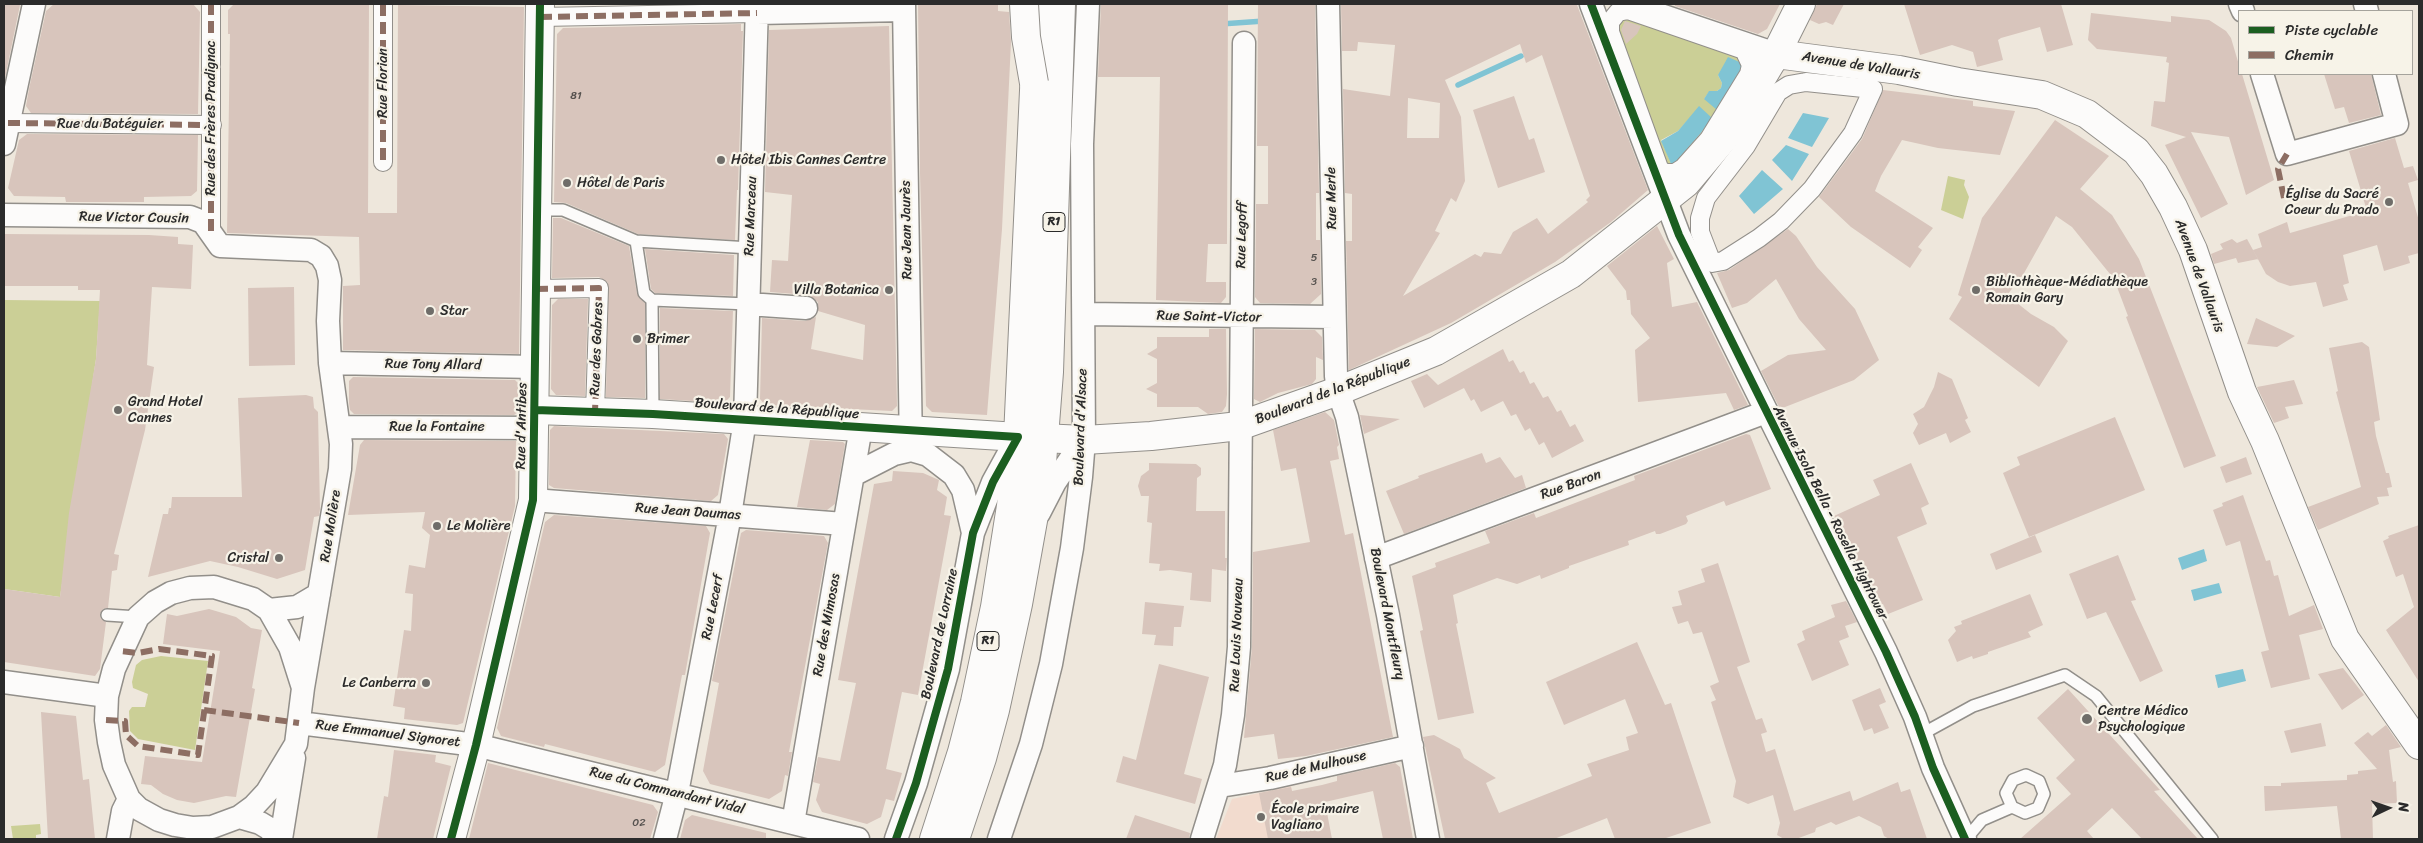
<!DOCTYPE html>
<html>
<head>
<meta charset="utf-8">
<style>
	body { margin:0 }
	#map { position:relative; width:2423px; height:843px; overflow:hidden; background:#eee7dc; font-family:Sriracha,sans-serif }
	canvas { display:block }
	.frame { position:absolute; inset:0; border:5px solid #2b2b2b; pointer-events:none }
	.legend { position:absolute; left:2238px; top:10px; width:175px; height:65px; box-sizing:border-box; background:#f7f3e8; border:1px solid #a5a39c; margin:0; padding:6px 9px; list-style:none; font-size:15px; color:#2b2b2b }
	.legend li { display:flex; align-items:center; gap:10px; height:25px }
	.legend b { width:25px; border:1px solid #a5a39c }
	.north { position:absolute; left:2363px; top:783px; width:50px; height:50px; -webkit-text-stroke:4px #f7f3e8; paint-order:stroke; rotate:87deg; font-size:14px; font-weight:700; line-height:20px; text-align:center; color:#2b2b2b }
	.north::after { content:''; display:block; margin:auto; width:18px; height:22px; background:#2b2b2b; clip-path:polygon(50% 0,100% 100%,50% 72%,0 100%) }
</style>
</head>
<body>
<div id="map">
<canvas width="2423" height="843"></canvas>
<div class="frame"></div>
<ul class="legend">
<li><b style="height:6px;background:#1b5e20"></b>Piste cyclable</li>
<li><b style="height:6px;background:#8d6e63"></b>Chemin</li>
</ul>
<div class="north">N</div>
</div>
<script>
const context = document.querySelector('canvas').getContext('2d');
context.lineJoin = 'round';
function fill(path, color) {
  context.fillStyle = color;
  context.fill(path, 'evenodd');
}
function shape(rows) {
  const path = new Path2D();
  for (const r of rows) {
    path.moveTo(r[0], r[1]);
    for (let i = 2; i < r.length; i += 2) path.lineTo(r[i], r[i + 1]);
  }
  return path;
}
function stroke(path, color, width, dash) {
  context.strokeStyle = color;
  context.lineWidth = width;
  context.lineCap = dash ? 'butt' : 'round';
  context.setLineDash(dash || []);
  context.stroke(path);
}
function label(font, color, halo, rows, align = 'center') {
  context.font = font + ' Sriracha,sans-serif';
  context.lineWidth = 4.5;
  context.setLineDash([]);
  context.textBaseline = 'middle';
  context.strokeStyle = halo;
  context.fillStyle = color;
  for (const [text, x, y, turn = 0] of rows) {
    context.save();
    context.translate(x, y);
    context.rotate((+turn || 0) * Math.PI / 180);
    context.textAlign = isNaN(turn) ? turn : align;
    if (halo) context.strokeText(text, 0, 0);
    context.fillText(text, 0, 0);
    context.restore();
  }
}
const built = shape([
	[1291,786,1302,839,1216,839,1232,799]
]);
const green = shape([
	[1618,12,1749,57,1709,139,1669,173,1614,44],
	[1744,64,1733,85,1704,99,1709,92,1717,91,1721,88,1722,83,1718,75],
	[1712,118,1700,134,1672,165,1661,140,1678,131,1688,120],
	[1948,176,1965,180,1964,185,1969,197,1963,219,1941,210],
	[4,300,100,301,96,359,60,597,4,589],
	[161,656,208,661,195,750,138,739,130,731,129,711,132,707,145,707,148,694,133,688,132,682,136,665,142,660],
	[40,824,41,834,36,835,36,839,13,839,11,826]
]);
const water = shape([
	[1728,57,1744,64,1717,110,1704,99,1709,91,1717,91,1721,88,1722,83,1718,75],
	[1699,106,1712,118,1700,134,1672,166,1661,141,1678,131],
	[1803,113,1829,118,1812,147,1788,138],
	[1786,145,1809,154,1792,181,1772,160],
	[1762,170,1783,189,1754,214,1739,196],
	[2204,549,2207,561,2182,570,2178,558],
	[2219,583,2222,593,2194,601,2191,590],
	[2243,669,2246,681,2218,688,2215,675]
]);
const stream = shape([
	[1221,24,1264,21],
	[1458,85,1521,56]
]);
const building = shape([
	[4,4,20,5,4,83],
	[54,4,193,4,200,12,198,114,31,113,26,106,29,89,46,11],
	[234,4,369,5,368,213,397,213,398,5,524,7,519,354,343,350,343,286,360,285,359,237,227,233,230,34,228,34,228,10],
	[918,4,998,4,998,11,1009,12,1011,42,1002,229,987,415,932,412,926,406,920,173],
	[1101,4,1228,4,1227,244,1208,244,1206,282,1226,282,1226,297,1221,303,1156,300,1160,77,1098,77],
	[1258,4,1315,4,1319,193,1316,193,1316,240,1320,240,1321,294,1310,304,1260,303,1255,297,1256,204,1268,204,1268,146,1257,146],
	[1341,4,1577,5,1648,190,1611,222,1555,262,1451,323,1349,370,1346,241,1352,241,1352,194,1345,193,1343,89,1390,96,1395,45,1358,42,1357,51,1342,51],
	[1520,44,1526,63,1542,55,1590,196,1586,200,1588,202,1548,234,1537,218,1513,232,1501,254,1484,252,1481,257,1475,254,1403,296,1440,233,1435,231,1451,198,1456,202,1465,181,1461,117,1445,80],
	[1408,98,1440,103,1439,138,1407,138],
	[1675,4,1780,4,1767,29,1758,34,1675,6],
	[1817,4,1844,4,1833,25,1826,22,1819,24,1810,20],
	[1904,4,2061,4,2073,45,2047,52,2040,27,2001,38,1998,40,2003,60,1977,67,1973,52,1952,45,1920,55],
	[2091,13,2171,22,2171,16,2209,20,2226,31,2231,38,2239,65,2239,74,2242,74,2274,180,2246,195,2229,137,2191,132,2228,204,2201,218,2165,145,2186,137,2151,126,2154,101,2165,102,2169,63,2166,62,2167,57,2097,49,2088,40],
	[1625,21,1641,26,1637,34,1626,44,1621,30],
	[741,24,741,31,743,31,738,190,737,190,735,240,638,234,566,203,554,202,557,34,563,28],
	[889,26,897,406,892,411,765,405,760,399,762,318,805,321,816,317,811,349,863,360,865,325,818,311,818,302,807,295,770,292,772,260,788,261,792,195,765,192,769,30],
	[2324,74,2371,74,2381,115,2349,123,2344,107,2335,109],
	[1883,90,1973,101,1973,106,2015,111,2000,155,1938,148,1902,140,1881,176,1875,191,1933,228,1918,247,1922,250,1910,268,1851,227,1819,197,1862,139],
	[1514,96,1529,140,1534,138,1545,172,1498,188,1473,110],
	[2055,120,2109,156,2080,189,2112,215,2139,259,2216,456,2184,468,2126,317,2128,316,2114,279,2072,227,2056,216,2023,275,2007,295,2031,314,2054,327,2068,341,2039,387,1949,319,1962,297,1958,295,1982,218],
	[27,134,198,135,197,191,191,196,144,197,144,202,66,202,65,197,14,196,8,188,19,140],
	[2395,138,2404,168,2413,166,2418,180,2408,183,2419,221,2419,253,2408,256,2410,263,2384,271,2377,245,2343,255,2349,283,2343,285,2348,300,2323,307,2316,282,2290,286,2278,282,2266,274,2253,250,2262,247,2258,234,2287,222,2290,233,2367,211,2349,151],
	[553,218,561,218,629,246,637,294,645,303,645,398,606,397,608,283,599,277,552,278],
	[1657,226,1674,259,1667,263,1672,307,1697,302,1748,405,1734,410,1726,393,1638,402,1635,350,1650,338,1631,314,1630,300,1627,300,1626,291,1607,266],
	[1788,229,1796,236,1817,267,1855,309,1879,360,1854,380,1780,409,1761,371,1788,355,1826,350,1799,319,1776,279,1747,303,1732,308,1717,273,1729,270],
	[4,234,149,235,178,237,178,244,193,245,191,289,152,287,147,365,154,367,145,430,114,554,119,555,117,570,112,571,108,608,103,609,100,614,101,619,106,622,100,669,95,676,4,662,4,589,60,597,69,513,96,359,100,290,78,290,78,286,4,286],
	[2232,239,2237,243,2247,239,2258,259,2238,263,2236,258,2214,264,2211,254,2223,249,2220,244],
	[645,249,734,255,733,296,655,293,651,289],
	[294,287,295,365,249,366,248,288],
	[558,299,588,299,585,396,556,395,551,389,552,305],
	[660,308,733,311,730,397,724,403,660,399],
	[2256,318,2295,336,2277,347,2247,344],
	[1209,329,1226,329,1227,394,1226,406,1222,412,1208,414,1198,407,1157,407,1157,394,1146,389,1157,383,1157,359,1147,354,1157,348,1157,337,1209,337],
	[1255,329,1315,330,1322,337,1323,360,1316,357,1316,379,1312,384,1278,393,1260,402,1254,399],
	[2362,342,2369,347,2380,420,2374,422,2376,436,2386,473,2389,473,2392,487,2387,488,2389,496,2377,497,2379,504,2318,530,2308,507,2361,487,2336,392,2338,391,2329,348],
	[1503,349,1509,362,1513,360,1520,373,1524,371,1530,384,1534,382,1543,398,1548,396,1557,412,1561,410,1570,427,1575,424,1584,441,1552,458,1544,442,1539,445,1530,428,1525,431,1516,414,1511,416,1503,401,1481,412,1474,399,1471,401,1464,388,1424,408,1411,381,1427,374,1438,385],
	[1938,372,1952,379,1968,418,1965,420,1971,432,1950,443,1946,433,1919,445,1913,433,1918,424,1913,414,1924,407,1934,387],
	[353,377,515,380,518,383,518,412,514,415,354,414,350,410,349,403,349,381],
	[2294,380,2303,404,2285,407,2289,418,2274,423,2257,387],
	[306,395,313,397,314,408,318,412,320,509,319,516,314,517,305,570,277,579,238,567,210,561,148,577,163,514,168,514,169,508,171,508,172,497,242,497,238,398],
	[1325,412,1334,420,1339,445,1337,447,1339,459,1330,461,1345,535,1353,533,1393,737,1306,756,1278,759,1274,734,1244,738,1252,647,1253,552,1310,542,1296,468,1281,471,1273,430],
	[1360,415,1400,419,1364,434],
	[2115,417,2145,490,2029,537,2003,473,2020,465,2017,457],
	[554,426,724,434,728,439,718,495,711,501,554,488,549,485,550,430],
	[1746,434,1750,435,1771,489,1726,506,1724,501,1686,516,1688,521,1686,524,1660,534,1656,534,1655,531,1628,541,1629,545,1569,566,1569,568,1541,579,1540,575,1517,584,1497,578,1453,595,1458,623,1456,624,1474,713,1438,720,1420,631,1423,630,1412,576,1436,567,1435,563,1490,543,1485,531,1534,513,1536,518,1635,480,1634,476],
	[364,440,516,441,515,506,463,723,457,725,404,719,405,708,393,706,404,630,411,631,413,594,405,593,409,565,425,568,430,535,422,528,425,512,348,515,360,445],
	[810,440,843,442,845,444,835,504,827,510,797,507],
	[1482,453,1486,463,1500,457,1515,478,1522,475,1526,488,1404,534,1386,491,1419,478,1418,476],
	[2246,457,2252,474,2226,483,2220,467],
	[1149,463,1196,464,1201,468,1201,475,1197,478,1196,511,1225,511,1225,558,1227,558,1226,571,1212,569,1211,602,1190,600,1192,573,1170,570,1159,571,1160,564,1149,563,1152,523,1147,522,1149,496,1141,496,1138,486,1141,476,1149,470],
	[1911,463,1929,504,1921,508,1927,524,1897,537,1923,600,1888,614,1883,604,1878,607,1834,516,1880,495,1873,480],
	[893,471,923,473,939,480,937,490,947,497,944,515,951,516,918,695,902,692,886,769,902,773,894,801,886,799,881,817,867,824,822,812,816,800,820,784,813,782,818,757,840,761,856,683,838,680,874,484,892,481],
	[2243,495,2266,561,2270,560,2274,576,2278,575,2289,616,2314,605,2323,629,2299,635,2310,679,2271,688,2261,652,2269,650,2240,541,2226,546,2213,510,2223,506,2222,503],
	[554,515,706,526,710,533,685,675,682,675,665,765,655,772,545,744,544,747,501,736,497,728,545,522],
	[2419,525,2419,682,2386,630,2414,607,2403,574,2396,577,2383,541,2389,538,2388,536],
	[746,530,824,536,828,543,789,752,792,752,788,776,785,775,782,791,769,799,710,784,703,771,719,683,712,681,741,533],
	[2035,535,2042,552,1996,570,1990,554],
	[2118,555,2136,600,2131,601,2163,671,2140,682,2106,612,2087,619,2069,574],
	[1718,563,1750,662,1737,667,1756,720,1762,718,1767,732,1761,734,1766,752,1775,749,1794,811,1850,791,1853,801,1898,782,1901,792,1910,789,1927,839,1889,839,1884,836,1881,827,1859,816,1836,825,1831,822,1816,828,1815,832,1796,839,1784,839,1777,835,1780,823,1773,795,1748,804,1733,797,1736,781,1711,702,1716,700,1710,686,1719,682,1702,632,1693,634,1688,621,1678,624,1672,607,1682,605,1678,591,1705,582,1701,569],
	[2030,594,2043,625,2028,632,2031,637,1988,652,1988,654,1973,659,1972,656,1957,662,1948,640,1956,631,1954,627,1962,624,1961,621],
	[1846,601,1857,622,1845,626,1849,637,1839,641,1849,665,1812,681,1797,644,1805,640,1802,631,1835,617,1831,605],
	[1145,602,1184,606,1181,627,1174,627,1173,646,1154,645,1156,635,1142,634],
	[209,609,236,617,251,628,262,630,252,688,255,689,236,797,226,796,194,803,177,800,163,794,151,785,141,784,145,756,202,762,220,651,163,644,167,614,177,616],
	[1637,642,1665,705,1671,703,1711,823,1663,839,1615,839,1607,818,1554,839,1445,839,1423,737,1434,735,1460,749,1464,758,1496,778,1486,783,1499,813,1592,776,1587,764,1629,750,1626,737,1638,733,1625,699,1564,725,1546,682],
	[1159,664,1209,677,1184,774,1202,779,1195,804,1116,782,1123,756,1136,760],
	[2343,668,2364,695,2342,710,2318,674],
	[1880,688,1886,702,1879,705,1889,728,1874,734,1872,728,1864,731,1852,700],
	[2068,689,2160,790,2154,791,2198,839,2142,839,2112,808,2087,831,2094,839,2020,839,2071,794,2056,778,2075,760,2037,718],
	[41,712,76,716,83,780,89,779,95,839,48,839],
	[2321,723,2326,746,2291,753,2284,731],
	[2386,725,2401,747,2389,750,2393,782,2396,781,2397,803,2372,804,2373,839,2341,839,2337,806,2265,811,2264,786,2281,786,2281,783,2347,780,2347,775,2358,774,2358,771,2377,769,2354,743,2368,732,2372,736],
	[394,750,436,755,435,762,451,766,433,839,377,839,384,796,388,797],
	[488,763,653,805,658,812,650,839,469,839],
	[1395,763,1400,767,1413,839,1383,839,1373,791,1325,802,1332,839,1268,839,1259,793,1291,787,1292,791,1322,785,1337,781,1337,776],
	[692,815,766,833,766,839,680,839,685,820],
	[1135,815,1190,833,1189,839,1126,839]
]);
const service = shape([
	[537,210,563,210,636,241,750,248],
	[636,241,644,293,652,300],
	[653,414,652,300,748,304],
	[107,615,138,617],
	[1922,734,1973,706,2065,675,2096,696,2212,839],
	[1966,839,1982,820,2012,807,2025,813,2038,808,2044,794,2039,781,2026,775,2013,780,2006,793,2012,807]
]);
const pedestrian = shape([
	[383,4,383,162],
	[1628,10,1744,50,1751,65,1749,74,1709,139,1683,168,1675,173,1664,173,1659,168,1610,32,1610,22,1618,12,1628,10],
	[540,17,757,13],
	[1806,82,1873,89,1853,133,1812,189,1781,221,1759,238,1723,261,1712,263,1700,232,1700,218,1706,198,1746,146,1778,92,1789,85,1806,82],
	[8,123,212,125],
	[211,231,211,4],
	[536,289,599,288,595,412]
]);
const minor = shape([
	[904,4,911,450],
	[1328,4,1336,376,1338,391,1347,417,1388,615,1428,839],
	[1591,4,1679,235,1886,652,1915,717,1933,768,1965,839],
	[1628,4,1776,54],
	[2240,4,2243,11],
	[2365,4,2367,11],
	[757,13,904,10],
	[2262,74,2287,154,2397,124,2384,74],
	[4,144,34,4],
	[4,215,190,217,203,222,220,246,311,250,321,256,327,266,330,280,328,321,330,363,341,444,340,469,303,688],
	[748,304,806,308],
	[1084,314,1334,317],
	[330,363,535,367],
	[339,427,534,428],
	[853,475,894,454,911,450,928,455,954,475,963,490,973,533],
	[533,500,844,524],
	[1039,513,1055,482,1082,442],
	[1376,558,1766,412],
	[214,587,253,599,269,610,290,647,303,688,296,744,267,792,254,806,239,817,212,827,193,828,175,825,159,820,139,809,129,799,114,765,109,742,106,720,107,696,114,669,138,617,155,602,171,593,190,588,214,587],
	[269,610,297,607,319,594],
	[4,682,107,696],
	[299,723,476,745,858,839],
	[1220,786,1270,778,1412,746],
	[239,817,260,823,270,829,276,839],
	[793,823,861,427],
	[118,839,123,811,129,799],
	[281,839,294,758],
	[665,839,677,793,730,515,745,420,757,4],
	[896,839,916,783,948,669,973,533,993,482,1015,442],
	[999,839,1031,744,1051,664,1072,548,1081,477,1084,440,1082,144,1088,4],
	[1202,839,1225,765,1233,715,1239,647,1244,43]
]);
const tertiary = shape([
	[1776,54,1801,4],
	[535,410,653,414,1018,437],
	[451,839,476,745,533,500,540,4]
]);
const secondary = shape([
	[1020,437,1084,440,1151,436,1239,426,1338,391,1436,351,1571,274,1686,183,1730,131,1776,54,1899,70,1958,82,2042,95,2087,114,2136,151,2154,174,2173,207,2193,250,2242,392,2265,441,2345,639,2419,745]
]);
const trunk = shape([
	[934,839,962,752,975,702,995,607,1011,506,1018,437,1038,4],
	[955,839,982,758,995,710,1018,604,1041,476,1049,372,1061,4]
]);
const trunkBridge = shape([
	[1024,4,1026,37,1034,83]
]);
const quiet = shape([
	[383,4,383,162],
	[540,17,757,13],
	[8,123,212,125],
	[2284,198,2278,169,2287,154],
	[211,231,211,4],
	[536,289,599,288,595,412],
	[204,710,299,723],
	[106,720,125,721,126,735,138,746,198,755,212,656,159,649,138,653,120,651]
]);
const cycleway = shape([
	[1591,4,1679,235,1886,652,1915,717,1933,768,1965,839],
	[535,410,653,414,1018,437,993,482,973,533,948,669,916,783,896,839],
	[451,839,476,745,533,500,540,4]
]);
const markers = [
	[721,160,5,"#6f6d69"],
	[567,183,5,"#6f6d69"],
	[2389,202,5,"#6f6d69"],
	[889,290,5,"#6f6d69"],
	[1976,290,5,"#6f6d69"],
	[430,311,5,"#6f6d69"],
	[637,339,5,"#6f6d69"],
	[118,410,5,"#6f6d69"],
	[437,526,5,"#6f6d69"],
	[279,558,5,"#6f6d69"],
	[426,683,5,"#6f6d69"],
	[2087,719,6,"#6f6d69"],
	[1261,817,5,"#6f6d69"]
];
const numberNames = [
	["81",576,96],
	["5",1314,258],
	["3",1314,282],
	["02",639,823]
];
const shields = [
	[1054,222,22],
	[988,641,22]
];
const shieldNames = [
	["R1",1054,222],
	["R1",988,641]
];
const streetNames = [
	["Avenue de Vallauris",1861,66,9],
	["Rue Florian",383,83,-90],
	["Rue des Frères Pradignac",211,118,-90],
	["Rue du Batéguier",110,124],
	["Rue Merle",1332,198,-91],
	["Rue Marceau",751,216,-88],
	["Rue Victor Cousin",134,218,1],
	["Rue Jean Jaurès",907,230,-91],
	["Rue Legoff",1242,235,-89],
	["Avenue de Vallauris",2199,276,70],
	["Rue Saint-Victor",1209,317,1],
	["Rue des Gabres",597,349,-88],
	["Rue Tony Allard",433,365,1],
	["Boulevard de la République",1333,391,-21],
	["Boulevard de la République",777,409,4],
	["Rue d'Antibes",522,426,-89],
	["Rue la Fontaine",437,427],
	["Boulevard d'Alsace",1081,427,-88],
	["Rue Baron",1571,485,-20],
	["Rue Jean Daumas",688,512,4],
	["Avenue Isola Bella - Rosella Hightower",1830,513,63],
	["Rue Molière",331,526,-81],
	["Rue Lecerf",713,607,-79],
	["Boulevard Montfleury",1387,614,79],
	["Rue des Mimosas",827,625,-80],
	["Boulevard de Lorraine",940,634,-78],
	["Rue Louis Nouveau",1237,635,-88],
	["Rue Emmanuel Signoret",388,734,7],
	["Rue de Mulhouse",1316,767,-13],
	["Rue du Commandant Vidal",667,791,14]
];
const poiNames = [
	["Hôtel Ibis Cannes Centre",731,160],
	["Hôtel de Paris",577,183],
	["Église du Sacré",2379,194,"right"],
	["Coeur du Prado",2379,210,"right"],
	["Bibliothèque-Médiathèque",1986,282],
	["Romain Gary",1986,298],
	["Villa Botanica",879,290,"right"],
	["Star",440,311],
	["Brimer",647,339],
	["Grand Hotel",128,402],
	["Cannes",128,418],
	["Le Molière",447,526],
	["Cristal",269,558,"right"],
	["Le Canberra",416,683,"right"],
	["Centre Médico",2098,711],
	["Psychologique",2098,727],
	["École primaire",1271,809],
	["Vagliano",1271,825]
];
fill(built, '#f2dbce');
fill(green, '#cbcf96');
fill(water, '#80c4d4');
stroke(stream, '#80c4d4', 5.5);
fill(building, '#d8c5bc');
stroke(service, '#928f8a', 14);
stroke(pedestrian, '#928f8a', 20);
stroke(minor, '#928f8a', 25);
stroke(tertiary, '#928f8a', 30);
stroke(secondary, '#928f8a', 30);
stroke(trunk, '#928f8a', 30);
stroke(service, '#fcfbfa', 11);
stroke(pedestrian, '#fcfbfa', 18);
stroke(minor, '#fcfbfa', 22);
stroke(tertiary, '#fcfbfa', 28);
stroke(secondary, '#fcfbfa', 28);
stroke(trunk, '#fcfbfa', 28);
stroke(trunkBridge, '#928f8a', 30, []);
stroke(trunkBridge, '#fcfbfa', 28);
stroke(quiet, '#8d6e63', 6, [12, 6]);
stroke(cycleway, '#1b5e20', 8);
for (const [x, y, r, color] of markers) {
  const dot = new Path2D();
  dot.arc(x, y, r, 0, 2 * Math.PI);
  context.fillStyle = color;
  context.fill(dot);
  stroke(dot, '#f7f3e8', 2);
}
label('11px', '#56524f', null, numberNames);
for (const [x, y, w] of shields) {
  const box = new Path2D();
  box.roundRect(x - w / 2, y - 9.5, w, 19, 4);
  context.fillStyle = '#f7f3e8';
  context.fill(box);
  stroke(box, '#2b2b2b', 1);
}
label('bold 12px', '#2b2b2b', null, shieldNames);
label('14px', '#2b2b2b', '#f7f3e8', streetNames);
label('14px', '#2b2b2b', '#f7f3e8', poiNames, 'left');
</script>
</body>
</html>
